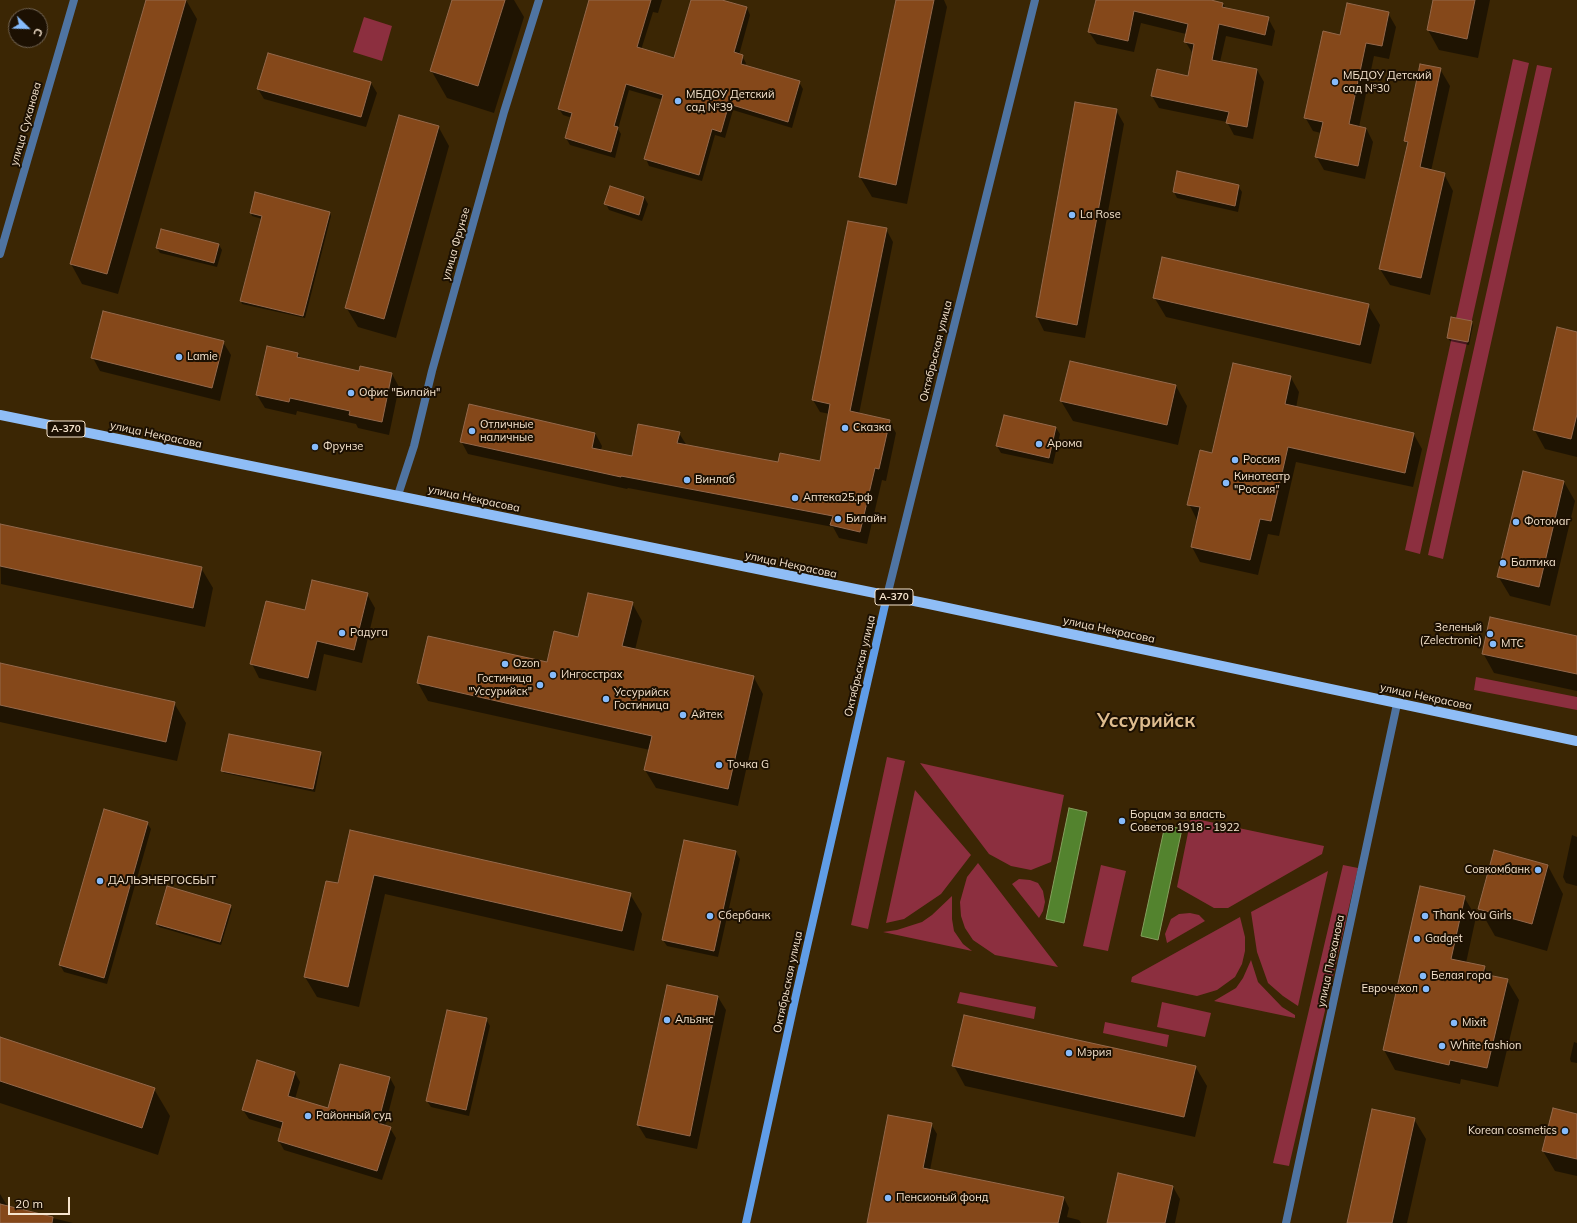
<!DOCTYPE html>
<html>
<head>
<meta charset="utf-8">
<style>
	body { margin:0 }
	#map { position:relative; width:1577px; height:1223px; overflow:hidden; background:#3b2604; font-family:Mulish,sans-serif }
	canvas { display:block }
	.north { position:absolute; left:8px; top:8px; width:40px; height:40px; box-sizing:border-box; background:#1c1002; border:1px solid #736554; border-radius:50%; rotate:113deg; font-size:11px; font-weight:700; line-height:16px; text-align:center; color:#f6e4ce }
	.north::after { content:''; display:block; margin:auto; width:14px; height:18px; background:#86bbfb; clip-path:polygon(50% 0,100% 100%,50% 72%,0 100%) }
	.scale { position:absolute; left:8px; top:1197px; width:62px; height:18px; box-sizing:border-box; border:2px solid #f6e4ce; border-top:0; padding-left:5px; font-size:12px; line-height:14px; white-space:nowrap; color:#f6e4ce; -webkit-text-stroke:3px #1c1002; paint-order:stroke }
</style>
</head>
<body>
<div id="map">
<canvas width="1577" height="1223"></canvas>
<div class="north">С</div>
<div class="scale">20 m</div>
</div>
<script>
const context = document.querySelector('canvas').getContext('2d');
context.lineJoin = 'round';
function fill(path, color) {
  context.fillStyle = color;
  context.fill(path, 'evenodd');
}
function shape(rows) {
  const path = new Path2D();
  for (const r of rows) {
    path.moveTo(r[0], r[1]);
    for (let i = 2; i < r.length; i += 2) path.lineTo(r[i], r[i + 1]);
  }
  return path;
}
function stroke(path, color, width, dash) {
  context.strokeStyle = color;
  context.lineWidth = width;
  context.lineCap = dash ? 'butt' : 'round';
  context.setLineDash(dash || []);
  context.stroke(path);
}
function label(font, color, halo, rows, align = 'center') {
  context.font = font + ' Mulish,sans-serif';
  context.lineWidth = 4;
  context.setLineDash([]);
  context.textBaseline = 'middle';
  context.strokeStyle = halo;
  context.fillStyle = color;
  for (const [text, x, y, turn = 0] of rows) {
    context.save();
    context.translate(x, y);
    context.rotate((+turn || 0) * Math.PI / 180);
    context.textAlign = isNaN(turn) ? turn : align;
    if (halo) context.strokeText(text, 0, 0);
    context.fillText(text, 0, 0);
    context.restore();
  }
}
const green = shape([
	[364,17,392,26,382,61,353,52],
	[1513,59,1529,63,1420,554,1405,550],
	[1537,65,1552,68,1443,559,1428,555],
	[1476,677,1577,697,1577,710,1474,690],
	[887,757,905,761,868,929,851,925],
	[920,763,1064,795,1051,862,1031,870,1011,866,989,854],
	[915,790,971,855,941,894,904,919,886,923],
	[1191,818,1324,846,1322,854,1228,908,1214,908,1177,887],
	[978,863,1058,967,995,955,973,940,965,928,961,916,960,902,967,877],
	[1101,865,1126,871,1108,951,1083,946],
	[1343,865,1358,868,1289,1166,1273,1163],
	[1328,871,1298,1006,1283,996,1268,983,1257,952,1251,912],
	[1019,879,1030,880,1038,883,1043,891,1045,902,1043,911,1039,918,1012,884],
	[952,896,952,919,954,931,963,944,972,951,883,932,897,930,922,922,932,915],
	[1190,913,1199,915,1205,921,1167,943,1165,934,1171,919,1179,914],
	[1240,917,1245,937,1245,951,1242,964,1235,977,1217,990,1197,996,1131,982,1132,977],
	[1251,960,1258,982,1282,1007,1295,1015,1295,1018,1214,1001,1236,988,1243,978],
	[960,992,1036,1007,1034,1019,957,1003],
	[1162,1002,1211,1013,1205,1037,1157,1027],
	[1105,1022,1169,1035,1167,1047,1103,1033]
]);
const water = shape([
	[1069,808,1087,812,1064,923,1046,919,1069,808],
	[1165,825,1182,829,1158,940,1141,936,1165,825]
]);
const shadow = shape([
	[148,0,186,0,197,19,118,294,82,284,71,264],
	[453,0,514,0,524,17,494,113,447,98,431,70],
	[590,0,662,0,658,13,653,12,641,50,675,59,692,0,719,0,747,8,750,15,739,55,742,56,746,63,745,66,799,82,803,89,792,128,733,110,725,138,715,135,702,181,649,166,646,159,663,100,629,90,618,129,621,134,615,158,570,145,566,138,572,118,563,115,559,109],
	[897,0,944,0,947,7,907,204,872,197,860,177],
	[1097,0,1206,0,1223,4,1226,9,1268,18,1275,31,1272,46,1226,36,1220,62,1257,70,1264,82,1253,139,1234,135,1227,122,1159,108,1152,96,1188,77,1193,54,1185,41,1186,34,1141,23,1134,52,1097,44,1089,32],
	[1434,0,1490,0,1478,58,1439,50,1428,30],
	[1388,13,1396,27,1389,59,1374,56,1359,127,1366,128,1373,142,1365,179,1324,170,1316,156,1321,133,1313,131,1305,117],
	[1440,69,1450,86,1431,171,1444,174,1453,191,1430,295,1390,285,1380,269,1408,146,1405,140],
	[371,83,377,93,366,127,264,99,258,89],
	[1076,103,1116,110,1124,124,1085,338,1044,331,1037,317],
	[438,126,449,146,396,338,358,327,346,307],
	[1238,186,1242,192,1238,212,1177,198,1174,192],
	[644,197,648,204,642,221,609,210,606,204],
	[251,213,330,213,331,216,305,318,242,304,241,301,262,219,252,216],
	[886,229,893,242,859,414,889,421,896,433,886,481,882,480,867,544,839,538,833,527,628,488,627,489,468,454,461,441,595,433,602,446,601,450,633,457,679,433,687,446,778,464,821,462,830,414,820,412,813,400],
	[219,245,222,250,217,267,160,253,157,248],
	[1154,297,1368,305,1380,325,1371,364,1166,317],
	[1471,322,1473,325,1469,345,1450,341,1448,338],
	[1577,333,1577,457,1545,449,1534,429],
	[223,342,231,355,220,401,100,371,93,358],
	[297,353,301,359,360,372,392,374,399,387,389,435,358,428,356,424,297,411,296,415,265,408,257,395],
	[1290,376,1299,392,1296,408,1413,433,1422,449,1413,487,1296,462,1279,536,1268,534,1258,575,1200,562,1192,547,1197,520,1189,504,1213,454],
	[1176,386,1187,406,1178,445,1073,421,1061,401],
	[1056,428,1060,434,1053,464,1001,453,997,446],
	[1564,482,1575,501,1550,606,1510,596,1498,576],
	[0,525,201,568,213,588,205,627,1,584],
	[367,594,375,608,362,663,324,654,316,691,259,678,252,664,306,611],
	[632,603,642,621,635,650,753,676,763,694,738,806,656,788,645,770,650,750,428,701,418,683,548,663,579,638],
	[1577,637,1577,691,1494,673,1483,653],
	[0,664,174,703,186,723,177,761,0,722],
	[320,753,322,756,315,792,224,773,222,770],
	[147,823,151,829,107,984,64,972,60,965],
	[351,831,630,894,642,914,634,951,385,894,359,1007,317,997,305,977,339,885],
	[1572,835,1577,837,1577,886,1566,883,1563,877],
	[685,841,736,852,740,859,718,957,667,946,663,940],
	[1548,866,1563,894,1547,951,1495,936,1479,908],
	[1421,887,1464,897,1476,917,1466,963,1484,967,1490,976,1507,980,1519,1000,1498,1087,1461,1079,1460,1084,1395,1070,1384,1050],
	[230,906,232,909,221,945,159,927,157,924],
	[718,997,726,1010,697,1149,646,1138,638,1125],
	[486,1019,490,1026,469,1116,431,1107,427,1101],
	[0,1038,154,1089,170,1116,158,1155,0,1103],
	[1574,1042,1577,1043,1577,1063,1571,1062,1570,1059],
	[341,1065,390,1078,395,1087,385,1126,390,1128,396,1138,382,1180,284,1150,279,1141,282,1129,249,1119,243,1110,295,1073,300,1082,295,1099,329,1109],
	[954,1066,1195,1066,1207,1086,1195,1137,965,1086],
	[1577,1115,1577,1176,1555,1171,1543,1151],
	[1414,1119,1426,1139,1407,1223,1348,1223],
	[931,1124,937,1134,930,1170,1064,1198,1069,1208,1067,1217,1079,1220,1081,1223,868,1223],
	[1119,1174,1173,1187,1180,1199,1175,1223,1108,1223],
	[0,1194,8,1207,73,1223,0,1223]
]);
const building = shape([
	[146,0,186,0,107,274,70,264,146,0],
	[452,0,505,0,478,86,430,71,452,0],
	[589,0,651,0,637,47,674,58,691,0,722,0,747,7,734,52,743,55,741,64,800,81,788,122,729,104,721,132,712,129,699,175,644,159,663,95,626,84,614,126,618,127,611,152,565,138,572,113,558,109,589,0],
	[896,0,934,0,896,185,859,177,896,0],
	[1096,0,1211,0,1223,3,1222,7,1269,17,1265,35,1219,24,1212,60,1257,69,1247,127,1226,123,1229,112,1151,96,1157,69,1188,76,1194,44,1184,42,1188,24,1134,11,1128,41,1088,32,1096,0],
	[1433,0,1475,0,1467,39,1427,30,1433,0],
	[1347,3,1389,12,1382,46,1366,43,1349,124,1366,128,1358,166,1315,157,1323,122,1304,118,1323,31,1340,35,1347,3],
	[268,53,371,82,361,117,257,89,268,53],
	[1420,64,1441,68,1420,167,1445,173,1421,278,1379,269,1408,142,1404,141,1420,64],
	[1075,102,1117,109,1077,325,1036,317,1075,102],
	[399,115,439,126,384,319,345,308,399,115],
	[1177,171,1239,185,1235,206,1173,192,1177,171],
	[610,186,644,197,639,215,604,204,610,186],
	[255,192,330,212,303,316,240,301,262,216,250,213,255,192],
	[848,221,887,228,850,411,890,420,879,469,875,468,860,532,830,525,833,516,621,476,621,477,460,442,469,404,595,433,592,448,632,456,638,424,680,432,677,443,778,462,780,453,820,461,830,404,812,400,848,221],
	[161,229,219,244,214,263,156,248,161,229],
	[1162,257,1369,304,1360,345,1153,298,1162,257],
	[103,311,224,341,212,388,91,358,103,311],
	[1451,317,1472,321,1468,342,1447,338,1451,317],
	[1557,327,1577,332,1577,414,1571,439,1533,430,1557,327],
	[267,346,298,353,297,357,359,371,360,366,392,373,382,422,349,415,350,411,290,398,289,402,256,395,267,346],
	[1070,361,1176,385,1167,425,1060,401,1070,361],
	[1233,363,1291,376,1285,404,1414,433,1405,473,1288,447,1271,521,1260,519,1250,560,1191,547,1200,507,1187,505,1200,450,1212,453,1233,363],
	[1004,415,1056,427,1049,458,996,446,1004,415],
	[1523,471,1564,481,1539,587,1497,577,1523,471],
	[0,524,202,567,193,608,0,566,0,524],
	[312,580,368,593,354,650,317,641,308,678,250,664,266,601,305,610,312,580],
	[588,593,633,602,622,646,754,676,728,789,644,770,652,736,417,683,428,636,547,662,554,631,578,637,588,593],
	[1490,617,1577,636,1577,674,1482,654,1490,617],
	[0,663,175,702,166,742,0,705,0,663],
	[229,734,321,752,313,789,221,771,229,734],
	[104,809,148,822,104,978,59,965,104,809],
	[350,830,631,893,622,931,374,875,348,987,304,977,326,881,338,883,350,830],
	[684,840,736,851,714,951,662,940,684,840],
	[1494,850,1548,865,1532,924,1478,909,1494,850],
	[167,886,231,905,220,942,156,924,167,886],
	[1420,886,1465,896,1451,959,1485,966,1483,974,1508,979,1487,1068,1450,1060,1449,1065,1383,1050,1420,886],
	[667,985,718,996,690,1136,637,1125,667,985],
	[447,1010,487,1018,466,1110,426,1101,447,1010],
	[964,1015,1196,1066,1184,1117,952,1066,964,1015],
	[0,1037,155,1088,142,1128,0,1081,0,1037],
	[257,1060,295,1072,288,1096,328,1108,340,1064,390,1077,378,1123,391,1127,377,1171,278,1141,283,1122,242,1110,257,1060],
	[1553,1108,1577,1114,1577,1159,1542,1151,1553,1108],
	[1372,1109,1415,1118,1392,1223,1347,1223,1372,1109],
	[888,1115,932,1123,923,1168,1064,1197,1058,1223,867,1223,888,1115],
	[1118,1173,1173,1186,1165,1223,1107,1223,1118,1173],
	[0,1204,53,1217,52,1223,0,1223,0,1204]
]);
const street = shape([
	[0,254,74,0],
	[398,495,414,446,432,371,504,112,539,0],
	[887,596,1035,0],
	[1286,1223,1397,704]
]);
const secondary = shape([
	[746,1223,796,995,887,596]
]);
const primary = shape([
	[0,415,929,604,1577,741]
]);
const markers = [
	[1335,82,4,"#86bbfb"],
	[678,101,4,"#86bbfb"],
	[1072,215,4,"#86bbfb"],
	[179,357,4,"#86bbfb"],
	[351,393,4,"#86bbfb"],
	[845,428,4,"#86bbfb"],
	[472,431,4,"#86bbfb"],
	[1039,444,4,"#86bbfb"],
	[315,447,4,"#86bbfb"],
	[1235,460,4,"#86bbfb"],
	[687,480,4,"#86bbfb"],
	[1226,483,4,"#86bbfb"],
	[795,498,4,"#86bbfb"],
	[838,519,4,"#86bbfb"],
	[1516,522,4,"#86bbfb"],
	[1503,563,4,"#86bbfb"],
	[342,633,4,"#86bbfb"],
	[1490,634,4,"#86bbfb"],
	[1493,644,4,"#86bbfb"],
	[505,664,4,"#86bbfb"],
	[553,675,4,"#86bbfb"],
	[540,685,4,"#86bbfb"],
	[606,699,4,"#86bbfb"],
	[683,715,4,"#86bbfb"],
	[719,765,4,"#86bbfb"],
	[1122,821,4,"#86bbfb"],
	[1538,870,4,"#86bbfb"],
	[100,881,4,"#86bbfb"],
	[710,916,4,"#86bbfb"],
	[1425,916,4,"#86bbfb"],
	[1417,939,4,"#86bbfb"],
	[1423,976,4,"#86bbfb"],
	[1426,989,4,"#86bbfb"],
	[667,1020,4,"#86bbfb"],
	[1454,1023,4,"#86bbfb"],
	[1442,1046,4,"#86bbfb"],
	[1069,1053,4,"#86bbfb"],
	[308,1116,4,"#86bbfb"],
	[1565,1131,4,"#86bbfb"],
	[888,1198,4,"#86bbfb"]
];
const shields = [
	[66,429,38],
	[894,597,38]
];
const shieldNames = [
	["А-370",66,429],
	["А-370",894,597]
];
const poiNames = [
	["МБДОУ Детский",1343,76],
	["сад №30",1343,89],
	["МБДОУ Детский",686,95],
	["сад №39",686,108],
	["La Rose",1080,215],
	["Lamie",187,357],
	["Офис \"Билайн\"",359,393],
	["Отличные",480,425],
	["наличные",480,438],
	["Сказка",853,428],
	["Арома",1047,444],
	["Фрунзе",323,447],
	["Россия",1243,460],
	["Кинотеатр",1234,477],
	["\"Россия\"",1234,490],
	["Винлаб",695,480],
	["Аптека25.рф",803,498],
	["Билайн",846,519],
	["Фотомаг",1524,522],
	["Балтика",1511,563],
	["Зеленый",1482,628,"right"],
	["(Zelectronic)",1482,641,"right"],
	["Радуга",350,633],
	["МТС",1501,644],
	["Ozon",513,664],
	["Ингосстрах",561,675],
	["Гостиница",532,679,"right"],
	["\"Уссурийск\"",532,692,"right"],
	["Уссурийск",614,693],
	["Гостиница",614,706],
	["Айтек",691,715],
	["Точка G",727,765],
	["Борцам за власть",1130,815],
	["Советов 1918 - 1922",1130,828],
	["Совкомбанк",1530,870,"right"],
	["ДАЛЬЭНЕРГОСБЫТ",108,881],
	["Сбербанк",718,916],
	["Thank You Girls",1433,916],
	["Gadget",1425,939],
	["Белая гора",1431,976],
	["Еврочехол",1418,989,"right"],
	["Альянс",675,1020],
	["Mixit",1462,1023],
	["White fashion",1450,1046],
	["Мэрия",1077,1053],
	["Районный суд",316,1116],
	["Korean cosmetics",1557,1131,"right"],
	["Пенсионый фонд",896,1198]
];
const streetNames = [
	["улица Суханова",26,124,-74],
	["улица Фрунзе",456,244,-74],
	["Октябрьская улица",936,351,-76],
	["улица Некрасова",156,435,12],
	["улица Некрасова",474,499,12],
	["улица Некрасова",791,565,12],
	["улица Некрасова",1109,630,12],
	["Октябрьская улица",860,666,-77],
	["улица Некрасова",1426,697,12],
	["улица Плеханова",1331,961,-78],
	["Октябрьская улица",788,982,-78]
];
const townNames = [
	["Уссурийск",1146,721]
];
fill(green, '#8c2f3f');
fill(water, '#53832e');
stroke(water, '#84a05e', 1);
fill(shadow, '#0007');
fill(building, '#85481a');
stroke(building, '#94684b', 1);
stroke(street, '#4f74a2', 8);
stroke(secondary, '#609de7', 8);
stroke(primary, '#8fbdf6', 10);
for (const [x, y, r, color] of markers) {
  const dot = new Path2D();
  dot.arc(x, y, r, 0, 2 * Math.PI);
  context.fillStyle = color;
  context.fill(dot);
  stroke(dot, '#1c1002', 1.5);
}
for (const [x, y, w] of shields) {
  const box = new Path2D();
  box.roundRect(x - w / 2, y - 8, w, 16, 3);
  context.fillStyle = '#1c1002';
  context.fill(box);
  stroke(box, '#f6e4ce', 1);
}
label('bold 10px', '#f6e4ce', null, shieldNames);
label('11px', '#f6e4ce', '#1c1002', poiNames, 'left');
label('11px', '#f6e4ce', '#1c1002', streetNames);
label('bold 19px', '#debc8f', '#1c1002', townNames);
</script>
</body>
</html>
